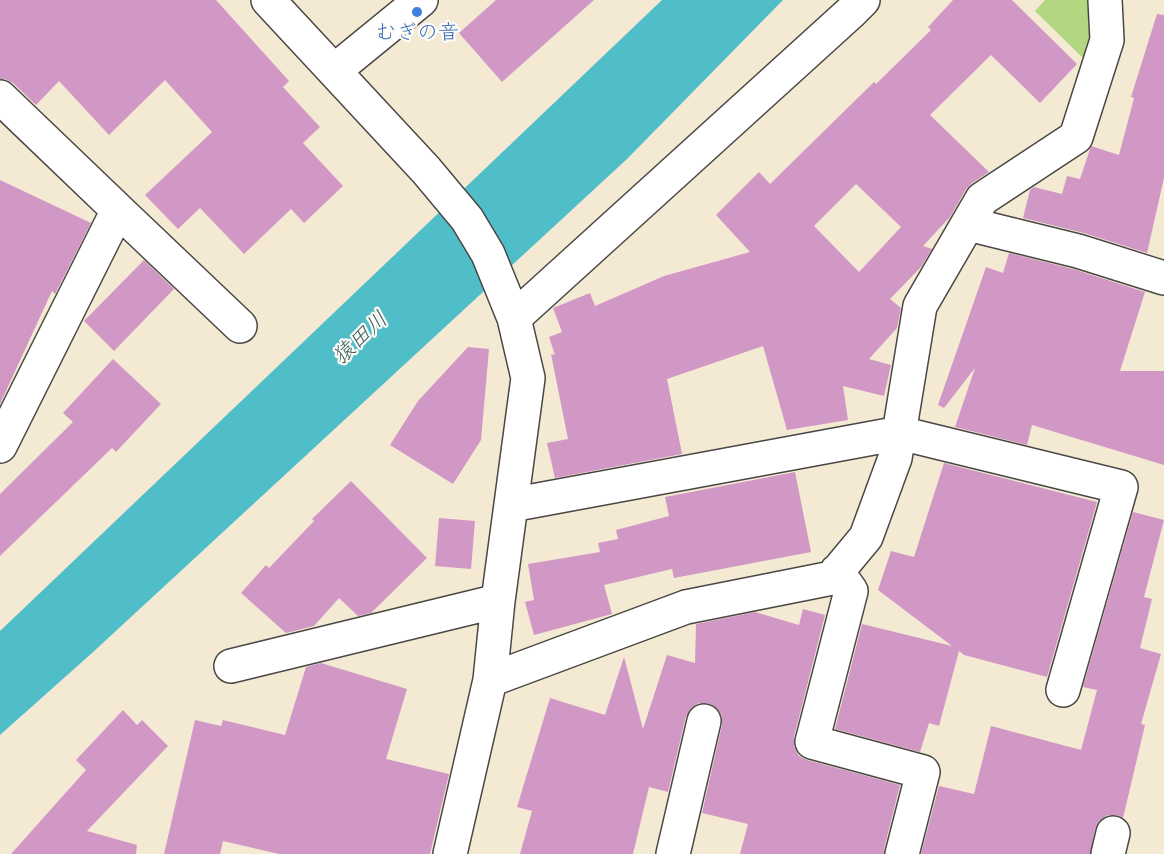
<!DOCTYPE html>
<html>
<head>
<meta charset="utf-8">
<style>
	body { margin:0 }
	canvas { display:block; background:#f4e9d3 }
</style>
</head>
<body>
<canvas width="1164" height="854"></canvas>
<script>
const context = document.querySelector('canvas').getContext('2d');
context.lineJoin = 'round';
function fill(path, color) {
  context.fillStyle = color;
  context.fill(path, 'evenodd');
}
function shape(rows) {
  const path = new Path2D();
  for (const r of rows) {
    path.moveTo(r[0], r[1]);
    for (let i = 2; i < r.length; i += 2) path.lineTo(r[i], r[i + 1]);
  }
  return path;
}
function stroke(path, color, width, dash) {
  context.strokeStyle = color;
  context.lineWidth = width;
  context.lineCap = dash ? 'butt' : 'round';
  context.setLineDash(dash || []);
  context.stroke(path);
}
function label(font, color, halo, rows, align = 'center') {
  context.font = font + ' Sriracha,"Klee One",sans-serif';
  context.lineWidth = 4.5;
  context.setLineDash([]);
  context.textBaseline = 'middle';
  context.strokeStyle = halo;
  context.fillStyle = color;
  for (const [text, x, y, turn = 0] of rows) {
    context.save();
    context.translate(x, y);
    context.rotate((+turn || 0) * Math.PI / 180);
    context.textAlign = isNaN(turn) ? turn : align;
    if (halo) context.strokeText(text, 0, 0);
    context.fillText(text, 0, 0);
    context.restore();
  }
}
const green = shape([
	[1045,0,1088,0,1093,38,1083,58,1035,11]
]);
const water = shape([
	[662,0,783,0,627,159,92,653,0,735,0,631]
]);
const building = shape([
	[0,0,216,0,289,81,283,87,320,127,303,143,343,186,304,223,291,209,244,254,200,208,178,229,145,195,212,132,165,80,109,135,59,81,36,105,13,83,5,79,0,79],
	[496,0,594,0,502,82,459,33],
	[953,0,1012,0,1077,64,1040,103,991,55,930,115,989,172,972,183,966,189,950,217,923,246,932,249,921,267,890,299,901,308,897,328,869,359,891,365,884,396,843,386,848,420,787,430,763,346,667,379,682,454,555,478,547,443,568,439,551,354,555,355,549,337,562,332,553,308,590,293,595,306,664,276,750,252,716,215,759,172,770,184,874,82,876,84,931,30,928,27],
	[856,184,901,227,859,272,814,226],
	[1157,14,1164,15,1164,178,1147,253,1084,233,1023,218,1030,190,1034,187,1062,194,1067,176,1080,179,1091,146,1119,155,1134,98,1131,97],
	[0,180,91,223,55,294,52,291,0,404],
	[1009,253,1073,269,1145,292,1120,371,1164,371,1164,465,1032,425,1027,445,955,427,975,368,944,408,938,405,986,267,1003,273],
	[144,260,174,289,114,351,84,321],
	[468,347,489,349,481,440,453,484,390,445,418,401],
	[113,359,161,404,116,452,112,448,0,556,0,494,73,422,63,413],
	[944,463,1097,502,1047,677,964,655,959,651,939,726,929,723,920,752,835,729,862,624,952,646,878,590,891,551,914,557],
	[795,472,811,552,674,578,672,569,604,585,612,614,534,635,525,602,534,600,528,564,600,552,598,543,618,539,616,530,669,516,665,497],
	[351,481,427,558,371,613,358,616,339,598,314,626,286,633,241,593,266,565,269,568,314,521,312,519],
	[1133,512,1164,520,1144,597,1152,599,1140,648,1161,654,1141,724,1145,725,1123,818,1117,815,1108,815,1099,821,1095,829,1090,854,921,854,939,786,974,794,991,726,1081,750,1097,690,1083,687],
	[439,518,475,521,471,569,435,566],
	[803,609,825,615,794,737,794,747,799,756,807,760,900,785,884,849,884,854,740,854,748,824,702,813,722,725,722,716,717,708,708,703,699,703,691,708,686,716,668,792,649,787,633,854,520,854,532,811,517,807,550,698,605,715,624,657,643,729,667,655,695,663,696,624,755,612,799,625],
	[321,663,407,689,386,759,449,774,430,854,279,854,223,841,220,854,164,854,195,720,221,726,223,720,285,735,306,667],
	[123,710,137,725,142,720,168,746,87,831,137,845,136,854,11,854,86,770,76,760]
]);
const street = shape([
	[268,0,426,170,467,219,488,254,514,318,528,378,498,601,490,680,450,854],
	[334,71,421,0],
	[0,97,118,210,0,446],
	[118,210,240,326],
	[968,224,1078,251,1164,278],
	[514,318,850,13,863,0],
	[511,505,900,433,1121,487,1063,690],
	[837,571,851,591,812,742,923,772,902,854],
	[231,666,498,601],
	[490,680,686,607,832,578,866,537,895,458,920,306,982,199,1076,137,1107,40,1105,0],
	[673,854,704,721],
	[1108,854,1113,833]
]);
const markers = [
	[417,12,6,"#3f7fe0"]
];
const shopNames = [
	["むぎの音",417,34]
];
const waterNames = [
	["猿田川",361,339,-43]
];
fill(green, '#b2d780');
fill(water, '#50bec8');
fill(building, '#d198c5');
stroke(street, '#494844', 36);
stroke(street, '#fff', 33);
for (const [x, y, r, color] of markers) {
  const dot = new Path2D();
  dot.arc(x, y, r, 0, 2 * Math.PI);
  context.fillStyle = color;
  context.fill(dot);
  stroke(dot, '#fdfcf7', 2);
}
label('21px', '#366cbe', '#fdfcf7', shopNames);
label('italic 22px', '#385e62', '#fdfcf7', waterNames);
</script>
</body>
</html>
